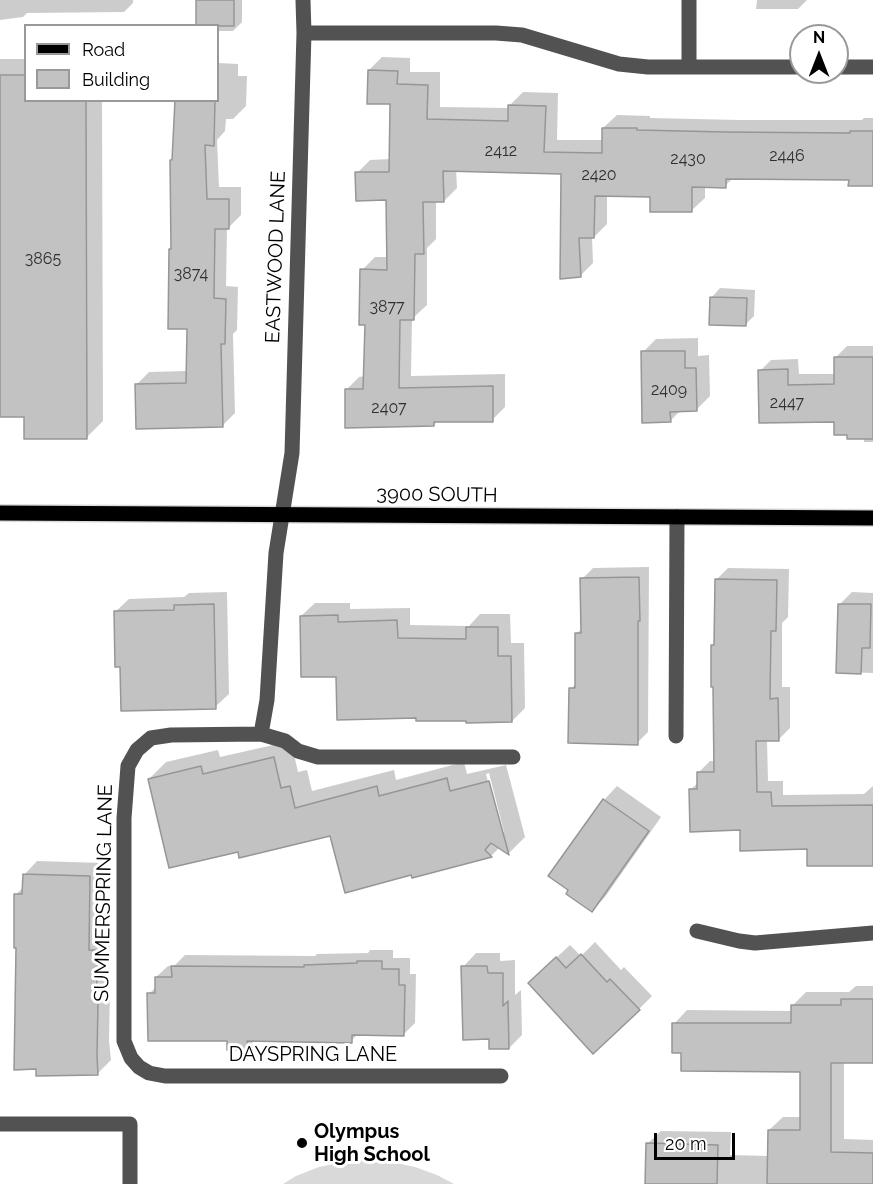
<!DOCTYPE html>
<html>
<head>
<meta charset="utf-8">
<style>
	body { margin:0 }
	#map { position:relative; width:873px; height:1184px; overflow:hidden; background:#fff; font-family:Raleway,sans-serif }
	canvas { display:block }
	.legend { position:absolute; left:24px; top:24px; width:195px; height:78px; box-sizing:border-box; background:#fff; border:2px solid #999; margin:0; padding:8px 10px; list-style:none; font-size:18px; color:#000 }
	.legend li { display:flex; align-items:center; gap:12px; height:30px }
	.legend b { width:30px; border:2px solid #999 }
	.north { position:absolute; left:789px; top:24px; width:60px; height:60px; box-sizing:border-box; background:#fff; border:2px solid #999; border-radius:50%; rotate:0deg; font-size:16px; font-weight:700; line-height:24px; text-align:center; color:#000 }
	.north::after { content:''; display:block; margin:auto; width:21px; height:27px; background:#000; clip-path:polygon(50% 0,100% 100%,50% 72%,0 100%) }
	.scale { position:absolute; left:654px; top:1133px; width:81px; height:27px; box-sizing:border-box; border:3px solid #000; border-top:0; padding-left:8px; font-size:18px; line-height:21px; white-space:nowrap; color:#000; -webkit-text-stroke:4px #fff; paint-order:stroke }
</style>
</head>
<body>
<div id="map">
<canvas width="873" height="1184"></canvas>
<ul class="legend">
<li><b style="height:8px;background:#000"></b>Road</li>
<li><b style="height:16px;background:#c2c2c2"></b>Building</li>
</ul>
<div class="north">N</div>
<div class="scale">20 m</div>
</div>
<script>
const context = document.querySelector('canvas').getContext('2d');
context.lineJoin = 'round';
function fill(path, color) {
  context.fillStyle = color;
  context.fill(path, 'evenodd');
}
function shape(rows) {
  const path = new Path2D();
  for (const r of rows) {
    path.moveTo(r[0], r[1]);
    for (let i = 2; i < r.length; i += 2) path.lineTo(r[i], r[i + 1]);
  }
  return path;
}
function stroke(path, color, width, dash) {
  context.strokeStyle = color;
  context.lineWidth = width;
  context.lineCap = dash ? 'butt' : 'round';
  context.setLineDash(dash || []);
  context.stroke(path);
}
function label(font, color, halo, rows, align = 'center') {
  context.font = font + ' Raleway,sans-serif';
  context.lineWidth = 6;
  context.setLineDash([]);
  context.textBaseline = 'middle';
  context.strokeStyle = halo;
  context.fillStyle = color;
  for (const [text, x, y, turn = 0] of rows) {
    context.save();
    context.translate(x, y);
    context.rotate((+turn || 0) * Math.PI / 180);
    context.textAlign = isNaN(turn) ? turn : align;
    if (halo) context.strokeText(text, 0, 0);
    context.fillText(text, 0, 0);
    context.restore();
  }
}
const green = shape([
	[369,1160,392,1162,415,1167,437,1175,454,1184,283,1184,296,1176,319,1167,344,1162]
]);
const shadow = shape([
	[0,0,133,0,133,3,124,12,27,13,23,17,0,20],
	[198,0,242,0,242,22,233,31,218,31,218,26],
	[757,0,807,0,798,9,756,9],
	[382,57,410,58,410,72,440,72,440,107,510,108,510,105,523,92,558,93,557,140,603,140,603,128,617,115,650,116,650,118,740,120,862,120,864,118,873,118,873,185,850,179,733,178,725,186,705,186,705,198,691,211,652,195,607,195,607,224,594,237,592,237,593,263,580,276,562,172,456,169,457,188,444,201,436,201,436,239,427,248,427,305,412,319,411,376,505,374,505,407,492,420,438,420,434,425,346,390,359,377,365,376,366,323,362,270,375,257,388,257,387,199,357,173,370,160,391,159,392,103,369,70],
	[0,59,26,59,26,100,102,100,103,421,87,437,26,415,0,415],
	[218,63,238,64,238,76,247,76,246,106,233,119,226,119,225,131,217,140,219,187,241,187,241,215,229,227,227,227,226,286,238,287,237,330,233,334,235,413,222,426,136,385,149,372,187,371,189,328,173,248,171,161,174,158,176,100,218,100],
	[720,288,755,290,754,316,745,325,712,297],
	[698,338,698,356,709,355,710,396,696,410,681,410,670,421,643,352,656,339],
	[847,346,873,346,873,442,864,442,864,438,849,434,836,420,760,371,771,360,798,359,799,374,836,374,836,357],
	[649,567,648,732,637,743,571,689,576,683,577,633,583,628,582,579,593,568],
	[728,568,789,569,788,617,782,623,782,687,790,687,790,728,778,740,767,740,768,781,783,781,783,795,864,794,873,786,873,865,742,829,690,790,699,782,698,773,710,761,716,761,713,645,715,643,716,580],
	[227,592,229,694,215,707,121,665,115,612,129,599,184,597,189,593],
	[852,592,873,593,873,673,838,672,840,604],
	[315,603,350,603,350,609,410,608,410,625,469,626,480,614,510,614,511,643,524,643,525,708,512,721,417,717,338,675,301,616],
	[291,741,298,772,307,770,312,791,394,770,396,780,464,762,467,774,506,765,525,837,509,853,500,847,491,856,414,877,413,873,331,835,239,850,149,779,166,762,218,750,220,757],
	[489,773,504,832,502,834,486,774],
	[617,786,661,817,605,897,592,911,571,890,550,875,604,800],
	[37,861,103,863,102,937,110,937,108,990,110,990,109,1041,111,1060,97,1074,17,947,15,895,24,887,24,875],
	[595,942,621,970,624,967,652,996,639,1009,543,970,570,945,581,956],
	[370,950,393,950,393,958,410,958,410,974,416,974,415,1023,404,1034,359,1033,351,1041,256,1039,247,1048,228,1040,149,994,157,986,156,977,168,966,174,966,185,955,315,956,317,954,368,953],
	[476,953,500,953,500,961,515,960,515,995,521,990,522,1035,509,1048,490,1038,463,967],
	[856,986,873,986,873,1062,844,1062,844,1139,873,1140,873,1184,646,1184,647,1144,661,1131,731,1132,730,1155,769,1156,769,1130,783,1117,802,1117,802,1071,683,1052,674,1024,687,1010,792,1011,792,1006,806,992,849,992]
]);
const building = shape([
	[196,0,234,0,234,26,196,26,196,0],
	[368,70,398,71,397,84,428,85,427,119,508,121,508,105,546,106,544,152,602,153,602,128,637,128,637,130,726,132,850,133,850,131,873,131,873,186,848,186,849,180,726,179,726,188,692,187,692,212,650,212,650,197,595,196,594,238,579,238,581,277,560,279,561,174,443,171,444,202,423,202,424,254,415,254,414,320,400,320,399,388,493,386,493,422,434,422,434,426,345,428,345,389,363,389,365,325,359,325,360,269,387,270,386,200,356,201,355,172,389,172,390,104,367,104,368,70],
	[0,75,26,75,26,100,86,100,87,439,24,439,24,417,0,417,0,75],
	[175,100,215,100,214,146,205,145,207,199,229,199,229,229,215,229,214,298,226,299,225,344,221,344,223,427,136,429,135,384,186,383,187,329,168,329,169,249,171,249,170,160,172,160,175,100],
	[710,297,747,298,746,326,709,325,710,297],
	[641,351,685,351,685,368,696,368,697,411,670,412,671,422,642,423,641,351],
	[834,357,873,357,873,439,847,439,847,435,834,435,834,422,759,423,758,370,788,369,788,385,834,384,834,357],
	[639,577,640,621,638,621,638,745,568,743,569,688,575,688,575,633,581,633,580,578,639,577],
	[715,579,777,580,776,631,771,631,770,699,778,698,779,741,756,741,757,792,771,792,772,806,873,805,873,866,807,866,807,849,740,851,740,830,690,832,689,789,697,789,697,772,714,772,713,687,711,687,711,645,714,645,715,579],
	[214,604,216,709,121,711,120,667,115,667,114,611,174,610,174,605,214,604],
	[838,604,871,604,870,648,862,648,861,674,836,673,838,604],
	[338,615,338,622,397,620,398,638,466,639,466,627,498,627,498,656,511,656,512,722,466,723,466,721,416,721,416,718,337,720,336,677,301,677,300,616,338,615],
	[274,757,281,788,290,786,295,808,377,786,379,796,447,778,450,791,489,781,509,855,491,843,485,850,492,857,412,878,411,875,345,893,330,836,239,858,238,852,169,868,148,779,201,766,203,774,274,757],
	[603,799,649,831,592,912,566,894,568,890,548,876,603,799],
	[23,874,90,876,89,950,98,950,96,1003,98,1003,97,1055,98,1075,36,1076,36,1069,14,1070,16,948,14,948,14,894,22,894,23,874],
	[581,954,607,982,610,979,640,1010,593,1054,528,983,556,957,566,968,581,954],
	[357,961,382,961,382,969,399,969,399,985,405,985,404,1036,352,1035,352,1043,247,1041,248,1050,227,1050,227,1041,148,1041,147,993,155,993,155,977,172,977,171,966,304,967,304,965,357,963,357,961],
	[461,966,487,966,488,973,503,973,503,1006,508,1001,509,1049,489,1049,489,1039,463,1040,461,966],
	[841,999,873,999,873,1063,831,1063,831,1152,873,1153,873,1184,767,1184,768,1130,800,1130,800,1072,681,1071,681,1053,672,1053,672,1023,791,1023,791,1005,841,1005,841,999],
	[646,1143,718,1145,717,1184,645,1184,646,1143]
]);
const minor = shape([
	[689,0,689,67],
	[304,33,496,33,522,35,619,64,648,67,801,67],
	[837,67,873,67],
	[261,734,267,700,276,553,292,453,304,33,303,0],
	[676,736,677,517],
	[697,931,739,941,755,943,873,933],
	[501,1076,165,1076,149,1073,139,1067,131,1058,124,1041,124,818,128,766,137,750,151,738,171,735,261,734,285,741,298,751,318,757,513,757],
	[0,1124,130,1124,130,1184]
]);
const major = shape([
	[0,513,873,518]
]);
const markers = [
	[302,1143,6,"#000"]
];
const numberNames = [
	["2412",501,151],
	["2446",787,156],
	["2430",688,159],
	["2420",599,175],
	["3865",43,259],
	["3874",191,274],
	["3877",387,307],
	["2409",669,390],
	["2447",787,403],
	["2407",389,408]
];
const streetNames = [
	["EASTWOOD LANE",276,257,-88],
	["3900 SOUTH",437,495,1],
	["SUMMERSPRING LANE",104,893,-89],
	["DAYSPRING LANE",313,1055]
];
const poiNames = [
	["Olympus",314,1132],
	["High School",314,1155]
];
fill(green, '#d9d9d9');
fill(shadow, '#0003');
fill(building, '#c2c2c2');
stroke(building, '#969696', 1.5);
stroke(major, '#dbdbdb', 18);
stroke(minor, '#525252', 15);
stroke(major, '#000', 15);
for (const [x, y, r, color] of markers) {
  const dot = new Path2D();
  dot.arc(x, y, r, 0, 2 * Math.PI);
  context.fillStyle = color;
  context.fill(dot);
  stroke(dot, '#fff', 2);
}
label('16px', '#303030', null, numberNames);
label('20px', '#000', '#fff', streetNames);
label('bold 20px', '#000', '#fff', poiNames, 'left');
</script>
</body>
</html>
